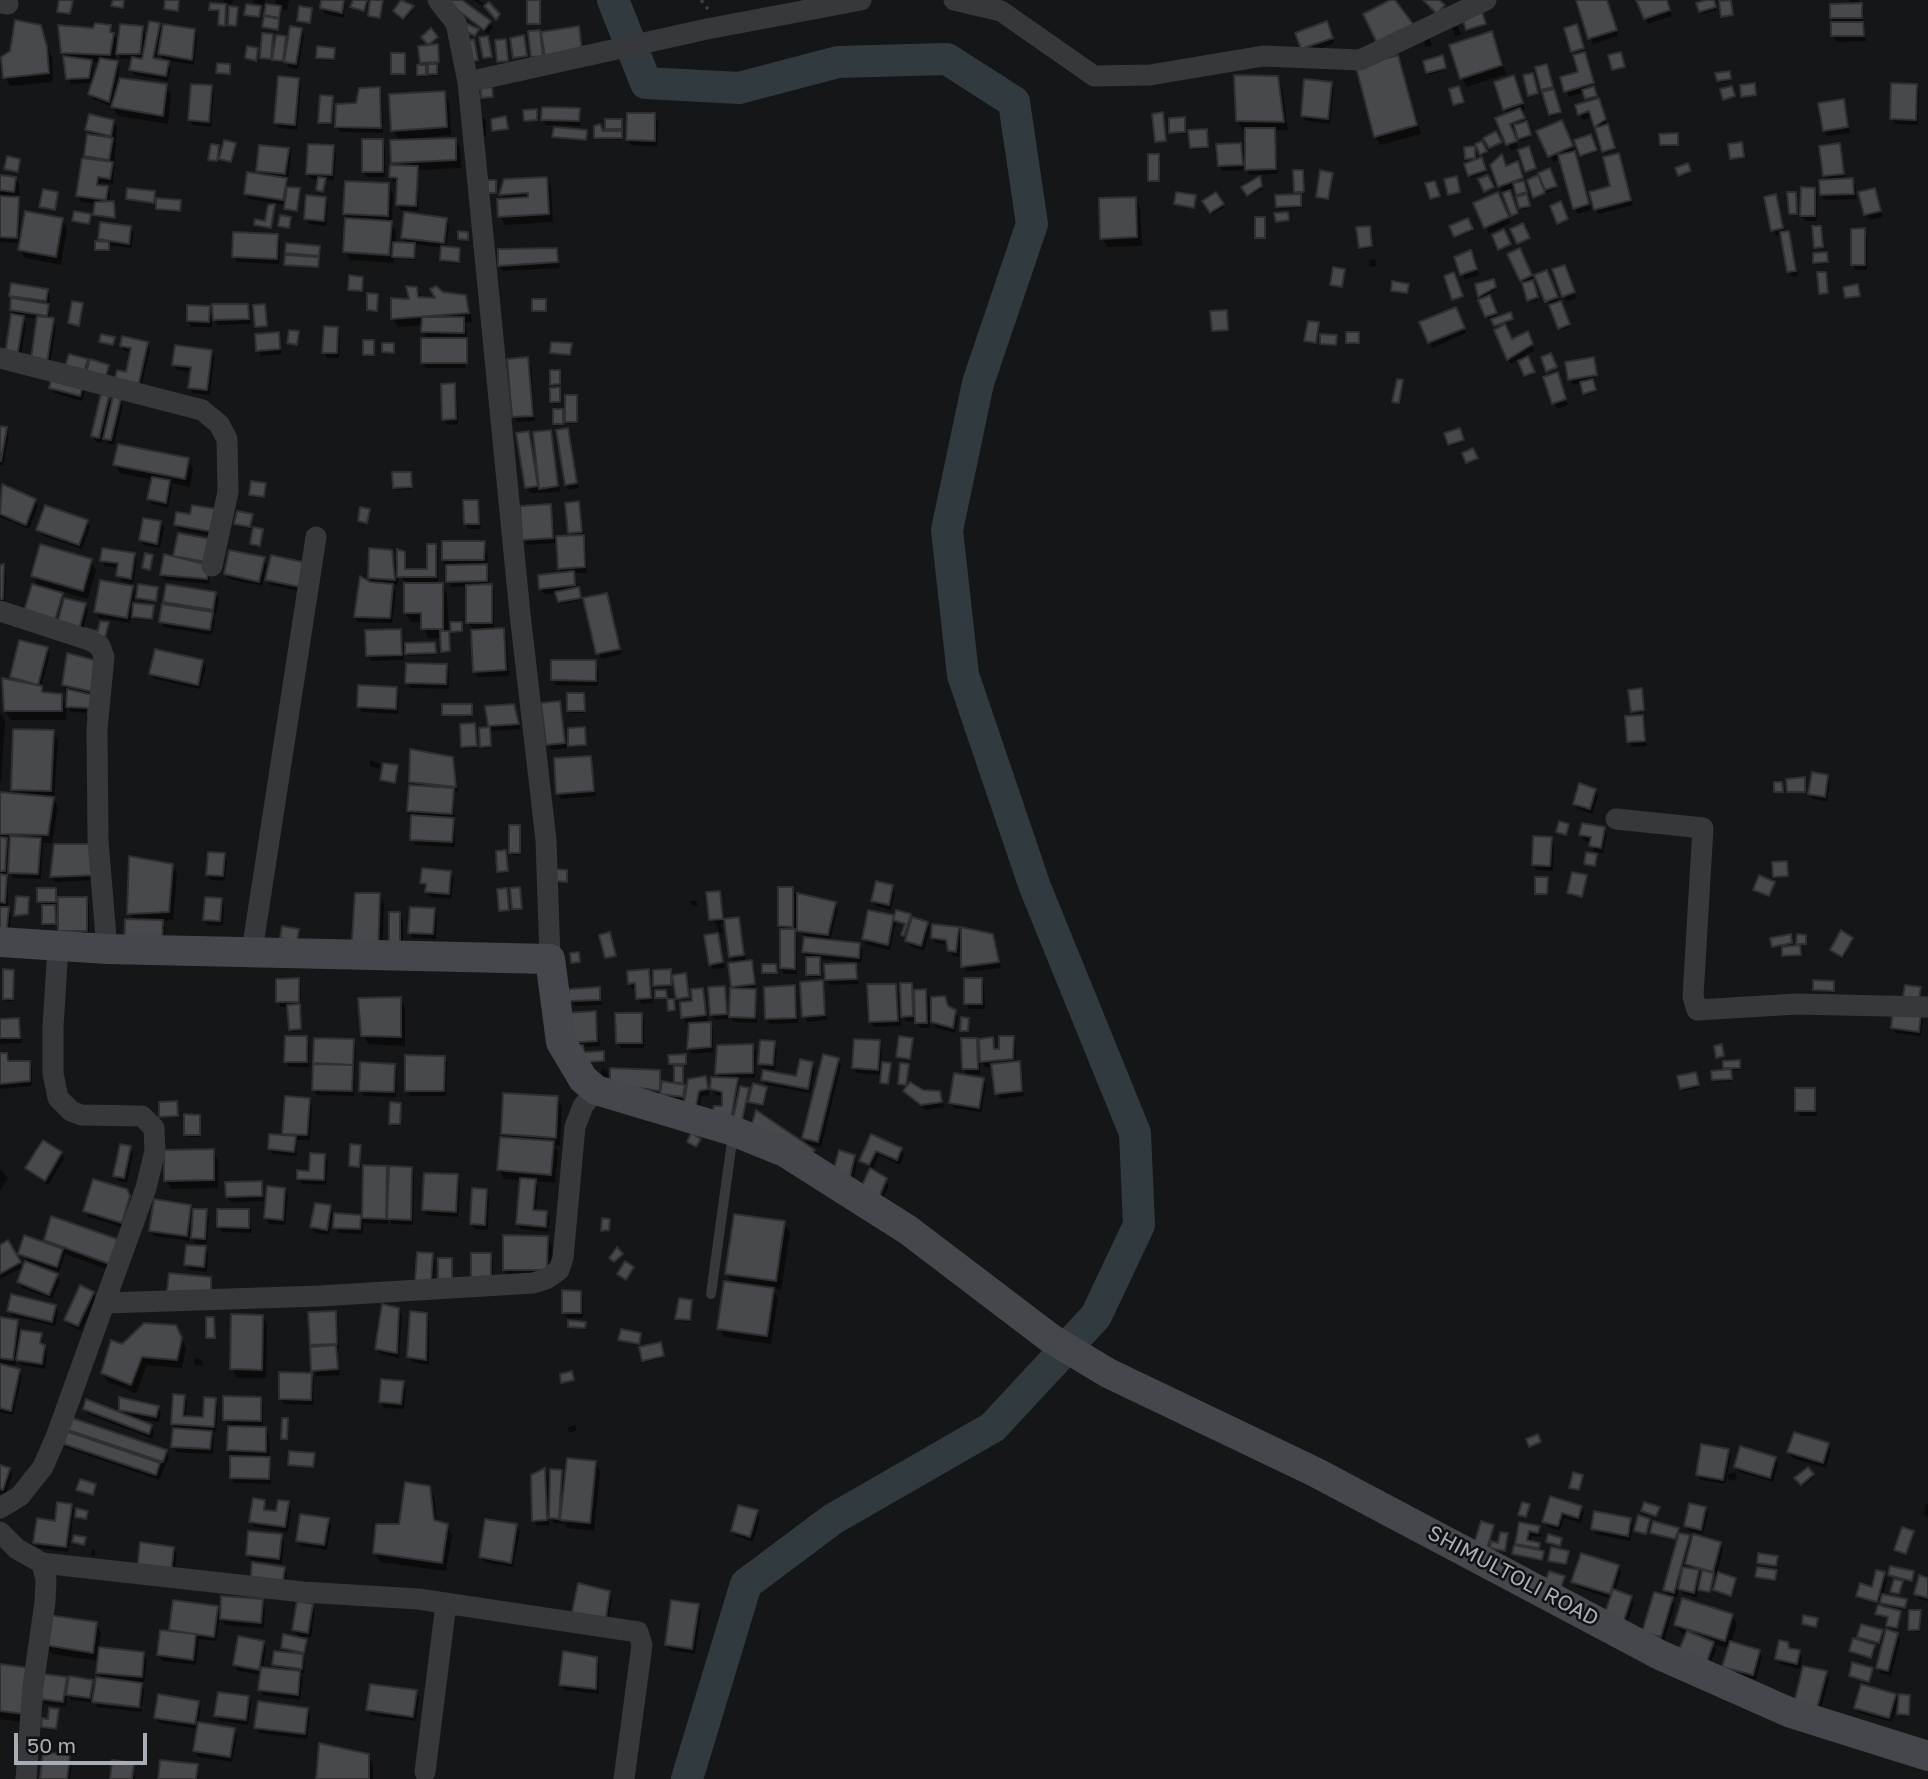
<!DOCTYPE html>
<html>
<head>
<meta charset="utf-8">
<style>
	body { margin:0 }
	#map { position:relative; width:1928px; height:1779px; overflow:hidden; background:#151617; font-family:"Golos Text",sans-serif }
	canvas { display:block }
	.scale { position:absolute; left:14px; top:1733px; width:133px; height:32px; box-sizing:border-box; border:4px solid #a8aeb6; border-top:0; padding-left:9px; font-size:21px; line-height:24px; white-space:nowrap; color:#a8aeb6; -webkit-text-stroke:5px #101112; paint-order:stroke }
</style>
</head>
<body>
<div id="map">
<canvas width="1928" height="1779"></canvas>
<div class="scale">50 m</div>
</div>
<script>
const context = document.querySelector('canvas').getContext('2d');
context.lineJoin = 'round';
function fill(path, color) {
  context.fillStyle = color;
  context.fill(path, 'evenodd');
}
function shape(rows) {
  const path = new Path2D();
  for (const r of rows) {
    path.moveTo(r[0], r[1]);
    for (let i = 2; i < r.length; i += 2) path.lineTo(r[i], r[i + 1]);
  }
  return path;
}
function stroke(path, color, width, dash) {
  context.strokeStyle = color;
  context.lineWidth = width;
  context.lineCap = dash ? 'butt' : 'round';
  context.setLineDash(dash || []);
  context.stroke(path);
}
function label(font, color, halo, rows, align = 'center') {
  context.font = font + ' "Golos Text",sans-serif';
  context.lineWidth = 5;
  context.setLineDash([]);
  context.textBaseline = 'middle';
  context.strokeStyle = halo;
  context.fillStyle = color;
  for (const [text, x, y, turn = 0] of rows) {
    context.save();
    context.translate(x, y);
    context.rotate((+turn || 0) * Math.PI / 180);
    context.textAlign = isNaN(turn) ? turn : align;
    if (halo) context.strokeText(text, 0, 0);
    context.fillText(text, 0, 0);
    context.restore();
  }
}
const shadow = shape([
	[61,0,73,0,71,16,60,14],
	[223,0,233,0,232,4,224,3],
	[253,0,265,0,264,5,254,3],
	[275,0,289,0,287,10,282,9,278,31,264,27,267,6,277,8],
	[323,0,345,0,344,18,325,14,322,8],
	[354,0,369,0,365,12,354,9],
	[372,0,384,1,381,19,370,15],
	[404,0,414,9,405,20,395,11],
	[459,0,489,23,493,28,488,34,444,2],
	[473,0,479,0,484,5,483,6],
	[1578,0,1607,0,1618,36,1593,44],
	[1638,0,1666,0,1672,16,1648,24],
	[1713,0,1716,10,1702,14,1700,12],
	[1849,0,1858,0,1864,11,1862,23,1866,41,1836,42,1833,36,1835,24,1831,18,1852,5],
	[225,6,225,27,221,27,221,12,211,9],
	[260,8,260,19,246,14],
	[1483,16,1485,26,1469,31,1468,29],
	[159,24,163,33,194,31,197,36,194,65,166,60,171,68,168,81,134,75,131,69,133,59,121,59,117,52,115,62,120,68,114,95,166,86,171,95,168,124,118,116,113,107,93,99,90,94,101,63,91,62,94,67,91,83,71,84,63,52,95,30,110,27,119,44,142,28,147,38],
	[158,50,161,55,165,62,156,60],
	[40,26,52,58,53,82,10,86,5,77],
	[1458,26,1461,35,1455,36,1452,27],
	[1329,29,1334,43,1306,54,1303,49],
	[301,30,304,35,298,69,289,68,284,59,283,63,275,61,279,61,280,58,272,56,285,38,289,44],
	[1491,33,1506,74,1467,87,1462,78],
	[1429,36,1432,46,1426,47,1423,38],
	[438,48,439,63,435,64,437,76,431,76,430,64,424,65,426,77,420,77,424,67,421,63],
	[334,49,334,61,319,60,317,58],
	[1397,57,1421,134,1380,145,1375,136],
	[1443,59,1446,70,1429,75,1425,62],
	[1587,60,1615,150,1605,153,1593,117,1583,120,1580,114,1578,106,1589,103,1585,92,1569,97,1562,79,1580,73],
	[1547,68,1560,114,1551,117,1537,69],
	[1717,75,1730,75,1731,81,1720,83],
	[1277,78,1282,87,1288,130,1275,130,1278,174,1250,175,1247,170,1223,171,1219,166,1240,145,1247,155,1246,130,1243,130,1238,121],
	[298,79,301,85,297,130,279,128,276,123],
	[1516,83,1525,109,1520,111,1531,137,1521,141,1517,128,1512,130,1518,147,1511,150,1497,119,1508,115,1505,109],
	[1331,84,1334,89,1330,124,1306,121,1302,115],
	[1916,86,1919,91,1918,125,1895,124,1892,118],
	[211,87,214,93,211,127,193,125,190,120],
	[379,89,382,94,383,133,340,132,337,126],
	[444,93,449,101,451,135,416,138,416,141,455,139,460,148,461,168,418,170,418,211,401,210,398,205,399,183,394,183,391,177,400,142,393,130],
	[332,98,331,125,321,124,320,122],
	[1843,101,1850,133,1827,136,1824,131],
	[579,110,581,126,546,125,543,119],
	[654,115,658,121,657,146,631,145,628,140],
	[477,117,486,119,486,136,478,136],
	[1184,119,1185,134,1172,134,1171,132],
	[621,121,622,140,597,139,596,137,609,133,607,129],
	[113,122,117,127,113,184,101,182,100,187,107,188,110,193,109,203,114,205,115,219,96,217,96,204,81,202,78,196,88,160,85,156,91,136,87,130],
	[1564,127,1577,158,1591,210,1577,214,1561,158,1553,162,1539,132],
	[586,131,587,142,554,137],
	[1206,131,1209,149,1193,150,1190,132],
	[1677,135,1679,146,1663,147,1661,145],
	[1591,136,1597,152,1583,157,1576,141],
	[382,141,385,146,385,177,367,177,363,172],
	[1839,145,1846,181,1852,180,1856,186,1856,199,1825,200,1822,195,1828,181,1821,148],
	[333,147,336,153,334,180,326,180,324,193,319,192,319,180,311,179,308,174],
	[288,150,291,156,288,179,285,179,288,188,300,192,298,212,287,211,286,205,249,199,246,194,261,176,258,170],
	[1618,155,1633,205,1599,214,1595,209,1612,188],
	[1502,157,1507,167,1520,169,1530,208,1522,210,1515,187,1508,190,1518,215,1513,217,1500,186],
	[1481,159,1486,172,1471,178,1466,165],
	[1687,165,1691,173,1681,177,1677,169],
	[1549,170,1556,188,1536,199,1529,181],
	[1302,171,1305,194,1299,194,1301,208,1279,209,1277,207,1298,196,1296,192],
	[1332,174,1329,198,1318,195],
	[0,176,15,178,19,184,20,236,62,220,67,229,61,265,25,258,20,249,21,243,0,242],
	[546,178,551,187,553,222,505,225,500,216,505,181],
	[1260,180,1262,189,1249,197,1244,188],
	[388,185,393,194,392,225,396,232,395,244,407,244,403,237,446,219,449,225,446,248,459,250,459,264,443,262,443,248,414,244,415,260,394,259,394,263,350,260,345,251,349,220,345,213],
	[348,250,398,254,398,257,348,254],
	[1814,189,1817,195,1817,221,1805,221,1802,215],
	[1874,190,1883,217,1869,220,1866,215],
	[57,193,55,211,43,209,41,206],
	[154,193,155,200,180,202,180,213,159,211,158,204,127,199],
	[1216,194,1224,207,1213,214,1205,202],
	[1775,196,1785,233,1791,238,1798,276,1792,277,1789,271,1782,234,1776,236,1773,230],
	[1195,197,1195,209,1176,204],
	[325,199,328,204,326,226,309,224,306,219],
	[1135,199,1140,208,1142,246,1107,247,1102,238],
	[1501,200,1511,223,1489,233,1486,227],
	[274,206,272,229,257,227,256,224,267,223],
	[90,216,90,226,74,221],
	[1467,220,1473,231,1457,238,1452,227],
	[130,228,134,233,131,248,109,245,109,252,98,251,102,243,99,239],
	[1369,228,1372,248,1362,249,1360,247],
	[1864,230,1867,236,1867,270,1856,270,1853,265],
	[277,236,280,241,279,264,237,262,234,257],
	[319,247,318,268,286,264,289,257,287,253],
	[556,250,560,268,502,271,499,265],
	[1826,254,1828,264,1816,265,1815,262],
	[1522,256,1534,281,1538,300,1530,302,1521,280],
	[1456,258,1473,258,1479,275,1465,280],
	[1375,259,1377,266,1370,267,1369,260],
	[1567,272,1576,298,1567,302,1563,296],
	[1537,276,1549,278,1570,327,1561,330],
	[1494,284,1496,290,1481,298,1480,296],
	[416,288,422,297,438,300,442,294,465,297,473,322,465,323,468,343,466,343,465,368,426,368,423,363,427,340,423,325,398,327,393,318,412,300],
	[47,290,50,296,49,319,56,326,50,366,36,364,39,319,22,317,26,324,20,362,10,360,15,317,12,310,11,295],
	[1490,297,1498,318,1510,314,1513,321,1496,327,1492,317,1488,319,1480,301],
	[247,305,251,324,218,325,212,315,212,327,192,327,188,321,209,307,214,317],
	[1459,314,1466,333,1432,348,1429,342],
	[1318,324,1316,344,1308,343,1306,341],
	[337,328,340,334,339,358,327,358,324,352],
	[278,333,282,354,261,356,258,350],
	[1530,339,1534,351,1526,355,1534,374,1527,377,1519,359,1511,364,1508,359,1511,341],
	[147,343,150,349,140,392,127,374,132,353,125,351,121,346],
	[571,345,571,357,552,353],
	[211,351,214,357,210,395,193,393,190,388,192,372,177,370,174,364],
	[527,359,531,365,535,421,517,422,514,417],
	[1593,362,1596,392,1586,395,1582,383,1573,385,1570,379],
	[560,374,560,386,557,386,560,404,553,404,554,389,552,384],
	[1557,374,1568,405,1557,409,1554,403],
	[1402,382,1403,384,1400,404,1394,401],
	[454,385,457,391,458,424,447,425,444,419],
	[82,386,85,392,82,401,54,393,51,388],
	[576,397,578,424,568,424,563,416,563,425,556,426,562,411,566,419],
	[108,398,112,406,120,400,123,405,114,445,108,444,104,436,102,443,96,442,93,436],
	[0,428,6,429,9,434,3,466,0,465],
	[567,430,579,488,569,490,566,485],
	[550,432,560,492,530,493,527,488,528,433,534,455],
	[1461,432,1464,442,1451,446,1450,444],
	[188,460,193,469,190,487,170,483,172,487,168,508,152,504,149,499,153,480,120,473,115,464],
	[410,473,412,489,396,490,394,488],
	[265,485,265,498,252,497,251,495],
	[3,487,35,500,38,506,29,529,0,517],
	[477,501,481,529,469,529,466,524],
	[578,503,586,542,587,573,573,573,581,600,560,604,557,593,544,594,541,589,563,574,559,568,558,543,527,545,524,539,550,506,555,538,572,537,570,533],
	[252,516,251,529,237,526,236,524],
	[225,517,222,538,179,530,176,525],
	[87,521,90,527,82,549,41,535,38,529],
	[160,523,164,528,160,548,144,545,141,540],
	[262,530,261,547,253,546,252,544],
	[179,535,214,542,209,584,165,580,161,575,174,558],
	[484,543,487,548,489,586,494,591,494,630,503,630,506,635,509,676,478,677,475,672,473,628,468,623,468,586,451,587,443,560],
	[435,546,438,551,438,585,442,585,447,594,450,653,443,651,442,638,428,638,422,622,411,622,405,613,406,582,398,575,398,585,392,584,396,592,392,623,358,622,355,617,373,584,369,577,391,552,399,572,404,553,407,571,429,571],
	[134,555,137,560,133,583,121,581,119,568,105,566,102,560],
	[272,557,304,592,270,585,267,579],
	[264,559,267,565,262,586,229,579,225,574],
	[91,561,96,570,88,599,60,591,65,600,85,605,88,610,83,629,99,633,108,624,105,644,61,633,33,575],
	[3,566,6,571,5,604,0,605,0,567],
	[132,587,138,597,157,588,156,602,139,600,135,594,133,605,152,607,152,621,135,619,132,613,130,623,99,618,96,612],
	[215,593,219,599,216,615,212,614,215,619,212,635,164,627,161,622,167,607,164,602],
	[606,595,622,654,601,659,585,599],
	[400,631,404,645,434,644,436,655,408,656,404,648,404,660,371,661,368,656],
	[47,648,50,654,42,684,13,676,13,680,12,677],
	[69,655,95,697,90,713,71,712,67,705,66,720,11,720,5,711,13,680,41,687,45,694,61,696,67,706,64,685],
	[202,661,206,667,200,689,155,679,151,674],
	[595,662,598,668,598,686,556,685,553,680],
	[446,666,449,671,449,689,410,688,407,682],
	[396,689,399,695,398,714,362,712,359,707],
	[584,697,585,713,570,713,569,711],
	[559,703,567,748,551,750,547,745],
	[471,706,472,717,444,714],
	[513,706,521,729,490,731,491,748,483,749,481,730,491,729,489,726],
	[0,712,5,720,1,782,0,782],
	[1642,717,1647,746,1632,747,1629,741],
	[474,724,477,748,464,749,463,746],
	[584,729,586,747,571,747,570,745],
	[53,732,58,740,54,800,58,807,52,843,43,843,41,879,13,878,8,870,8,909,11,915,9,941,0,940,0,794,16,795,13,790],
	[590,757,596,796,561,799,558,793],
	[452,758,458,792,454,791,455,847,415,845,408,810,414,787,411,781],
	[370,760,379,764,379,769,370,766],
	[397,767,396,784,383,782,382,780],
	[1827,776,1830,782,1827,802,1813,799,1810,794],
	[1595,790,1598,796,1592,814,1578,809,1575,804],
	[519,827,521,855,512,855,511,853],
	[1604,829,1607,834,1603,853,1594,852,1592,842,1584,841,1581,835],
	[1551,839,1554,844,1553,871,1537,870,1533,865],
	[55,846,99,880,55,882,52,877],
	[224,855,227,860,225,881,211,880,207,875],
	[172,865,177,874,173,920,161,921,165,927,165,953,129,913],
	[450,873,454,878,451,899,430,897,422,883],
	[1585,877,1582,898,1570,895,1569,893],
	[1774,883,1770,897,1755,890],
	[892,887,895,893,891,910,876,906,873,900],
	[55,889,56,904,53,904,56,925,45,926,44,904,39,902],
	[792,889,796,895,797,974,784,974,781,968,780,926],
	[719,893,725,920,738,919,746,962,751,962,755,967,757,1023,734,1022,728,1012,731,1012,735,990,735,964,731,956,726,924,720,924,723,933,719,934,717,925,711,919],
	[379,895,384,904,382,963,358,962],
	[86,899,89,904,89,936,63,936,60,930],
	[221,900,224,906,223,926,208,925,205,920],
	[690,901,696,901,698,906,692,906],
	[835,903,838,909,830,941,859,945,863,950,861,963,820,959,820,977,809,977,804,952,806,936,799,930],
	[434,910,437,916,436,939,413,938,410,933],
	[897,912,927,924,930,929,924,951,910,946,907,941,911,927,896,922,890,950,867,945,864,939,893,917,895,921],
	[399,914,403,920,403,953,394,953],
	[958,929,962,937,992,935,1001,968,966,972,962,947,960,947,959,957,953,956,948,945,936,943,932,938],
	[717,934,725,968,713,969,710,964],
	[1791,938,1793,948,1800,949,1801,956,1785,958,1783,947,1774,947,1772,940],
	[1852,939,1844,958,1833,952,1832,950],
	[855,965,859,984,830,985,826,979],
	[13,971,14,1001,6,1001,4,998],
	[648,971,653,1003,641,1004,637,989,633,989,629,983],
	[671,973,671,987,656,987,655,985],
	[298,980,301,986,301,1031,292,1032,289,1007,281,1007,278,1002],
	[981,980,984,985,985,1009,969,1009,966,1003],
	[822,982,827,1020,807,1022,804,1016],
	[1833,983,1834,993,1814,990],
	[911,985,915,992,925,991,929,997,930,1028,920,1028,916,1021,906,1022,900,1011,901,1026,874,1027,871,1021,895,986,902,998],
	[794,987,797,993,798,1023,770,1024,767,1019],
	[724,988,729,1019,715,1020,711,1014],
	[599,989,602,1005,574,1006,570,990],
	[702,990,708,1024,713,1029,713,1052,692,1054,689,1048,691,1022,686,1023,683,1017],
	[400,998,405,1007,405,1046,368,1044,363,1035],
	[948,1008,958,1017,955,1033,936,1028,933,1022],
	[595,1013,600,1046,584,1047,584,1053,604,1054,604,1063,579,1064,573,1048],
	[641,1015,644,1020,644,1048,621,1048,618,1043],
	[1920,1015,1923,1021,1921,1036,1896,1033,1892,1027],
	[18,1020,22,1043,0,1044,0,1021],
	[1013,1037,1016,1043,1015,1064,1019,1063,1022,1069,1024,1096,999,1099,993,1067,985,1067,980,1058,980,1074,967,1074,964,1069,976,1040,982,1049,992,1039,996,1051,1001,1052],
	[306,1038,309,1044,309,1067,289,1067,286,1061],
	[912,1039,911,1060,899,1059,898,1056],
	[315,1040,353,1041,356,1046,354,1096,317,1095,314,1089],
	[774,1042,777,1048,775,1070,763,1069,760,1063],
	[879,1042,882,1048,881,1063,891,1067,888,1085,882,1082,883,1075,857,1073,854,1068],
	[752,1046,756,1052,755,1078,737,1078,740,1088,748,1089,751,1096,768,1090,764,1107,751,1104,748,1098,742,1127,724,1108,724,1096,716,1095,712,1089,720,1079,717,1073],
	[0,1055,6,1055,9,1063,29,1062,32,1068,32,1086,0,1089],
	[685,1056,686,1065,681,1066,685,1088,679,1112,615,1090,659,1072,662,1083,678,1085,676,1066,671,1064],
	[444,1057,447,1063,446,1096,410,1096,407,1090],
	[838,1060,841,1065,821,1147,807,1144,804,1138],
	[1739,1062,1741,1070,1729,1070,1732,1081,1715,1082,1727,1071,1725,1068],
	[812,1063,815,1069,810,1093,766,1085,763,1079,798,1078],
	[394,1065,397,1071,396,1097,364,1096,361,1090],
	[602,1068,608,1072,607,1081,600,1077],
	[1697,1076,1699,1088,1683,1091,1679,1077],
	[705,1078,710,1095,701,1096,700,1106,709,1110,688,1114],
	[983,1079,986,1085,981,1112,954,1108,951,1102],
	[1814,1090,1817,1116,1800,1116,1797,1110],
	[905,1091,939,1093,944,1107,926,1110],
	[286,1098,308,1099,312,1105,310,1140,296,1140,297,1156,273,1154,270,1149,284,1137],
	[557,1098,562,1107,560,1146,555,1146,558,1152,555,1183,535,1181,538,1187,536,1212,546,1213,550,1218,548,1232,521,1229,518,1224,521,1180,504,1179,499,1170,505,1139,502,1134],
	[176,1103,178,1118,162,1118,161,1116],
	[400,1104,400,1126,392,1126,391,1123],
	[199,1116,200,1137,187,1137,186,1134],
	[872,1136,901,1150,904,1155,900,1165,879,1155,872,1171,889,1185,881,1204,871,1169,861,1161],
	[130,1148,133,1154,127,1183,118,1181,115,1176],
	[213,1151,218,1160,218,1188,171,1189,166,1180],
	[61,1153,64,1159,48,1185,27,1168],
	[324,1156,328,1161,326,1185,302,1184,298,1178,311,1173],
	[854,1156,857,1162,853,1182,838,1177],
	[386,1168,390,1175,411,1168,414,1174,413,1225,392,1224,388,1217,388,1224,363,1223,363,1234,338,1233,336,1215,364,1216],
	[0,1169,8,1178,0,1190],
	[457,1176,460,1182,458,1217,427,1215,424,1209],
	[261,1183,264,1201,231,1202,227,1197],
	[284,1190,288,1195,285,1225,269,1224,266,1218],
	[486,1191,489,1196,488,1230,475,1229,471,1224],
	[130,1196,132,1202,125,1228,89,1217,85,1211],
	[190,1206,192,1210,206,1211,209,1217,207,1244,196,1244,190,1234,189,1241,154,1236,151,1230],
	[330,1207,333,1212,329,1235,315,1233,312,1227],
	[248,1211,252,1233,222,1232,219,1227],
	[784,1223,790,1232,781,1290,772,1288,778,1299,771,1344,724,1337,719,1328,733,1284,727,1273],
	[547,1237,552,1246,551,1278,510,1278,505,1269],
	[46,1240,119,1242,117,1273,65,1254,59,1272,33,1263,32,1266,56,1275,60,1281,52,1299,22,1288,19,1282,27,1260,20,1254,49,1246],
	[7,1243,22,1268,0,1279,0,1248],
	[205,1248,208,1253,207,1272,189,1270,186,1265],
	[432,1255,435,1261,433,1287,420,1286],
	[490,1255,493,1260,493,1283,476,1283],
	[633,1268,627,1281,619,1275],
	[580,1292,583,1298,583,1318,567,1318,564,1312],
	[93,1293,96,1299,81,1331,69,1325,66,1319],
	[691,1301,690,1322,678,1321,677,1319],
	[55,1307,58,1312,55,1326,12,1316,9,1311],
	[398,1310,402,1315,399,1358,380,1354,377,1349],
	[335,1313,338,1318,339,1349,336,1349,340,1375,316,1376,311,1344],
	[426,1315,429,1320,429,1365,412,1362,409,1356],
	[262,1316,267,1325,266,1378,237,1378,232,1369],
	[0,1319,17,1321,20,1331,40,1334,47,1352,45,1369,21,1365,16,1357,16,1365,0,1363],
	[585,1323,586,1330,569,1327],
	[640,1335,639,1346,620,1340],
	[180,1336,186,1348,182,1368,147,1365,136,1393,108,1382,103,1373],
	[661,1346,664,1358,645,1362,644,1360],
	[194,1358,201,1359,203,1366,195,1365],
	[0,1366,19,1370,22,1376,13,1415,0,1412],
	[311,1374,314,1380,313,1405,284,1404,280,1398],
	[403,1383,406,1388,404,1409,384,1408,381,1402],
	[184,1396,187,1402,186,1418,204,1419,215,1400,218,1405,216,1432,210,1431,214,1438,213,1454,176,1452,173,1446,177,1430,173,1424],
	[260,1399,263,1405,263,1429,269,1435,271,1484,234,1483,228,1450,229,1425,224,1419],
	[158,1407,161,1413,159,1422,132,1419,151,1426,154,1432,152,1439,88,1414,85,1409,124,1416,121,1409],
	[70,1419,166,1451,169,1457,159,1480,64,1447,60,1442],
	[575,1425,577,1430,570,1433,567,1428],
	[1828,1444,1831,1450,1826,1468,1792,1458,1789,1452],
	[1727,1451,1731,1456,1727,1475,1735,1472,1737,1479,1730,1481,1727,1475,1725,1484,1701,1480,1697,1474],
	[314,1455,314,1468,289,1464],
	[1775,1459,1778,1464,1773,1482,1739,1472,1736,1467],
	[595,1463,600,1472,594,1531,567,1528,562,1519,562,1524,554,1523,549,1515,549,1525,537,1526,534,1520,545,1470,551,1481,561,1471,566,1480],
	[0,1467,9,1470,12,1475,6,1495,0,1493],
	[1807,1469,1814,1477,1803,1486,1796,1478],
	[1582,1476,1580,1492,1572,1490,1571,1487],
	[429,1488,434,1497,437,1523,446,1526,452,1535,446,1571,380,1562,375,1553,400,1526],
	[1551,1498,1581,1507,1584,1513,1581,1523,1564,1518,1560,1531,1548,1527,1544,1522],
	[264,1501,266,1512,277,1513,288,1503,291,1509,288,1532,254,1527,251,1521],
	[1926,1504,1928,1504,1928,1517,1924,1514],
	[71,1505,74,1511,68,1552,38,1548,35,1543],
	[1705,1509,1708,1514,1703,1534,1689,1531,1686,1526],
	[757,1512,760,1518,753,1542,736,1536,732,1531],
	[1630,1519,1633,1525,1630,1541,1596,1534,1593,1529],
	[328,1520,331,1526,327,1550,301,1546,298,1540],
	[1521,1524,1539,1527,1541,1537,1532,1536,1530,1542,1539,1544,1544,1555,1543,1561,1515,1555,1519,1548,1517,1544],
	[516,1526,520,1531,513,1567,484,1562,480,1557],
	[1677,1529,1678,1534,1689,1537,1692,1543,1720,1543,1723,1549,1717,1574,1736,1582,1732,1597,1716,1592,1719,1577,1714,1576,1711,1593,1698,1591,1697,1598,1683,1594,1679,1588,1677,1598,1669,1596,1675,1604,1664,1642,1647,1637,1670,1599,1665,1590,1679,1541,1652,1533],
	[1912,1532,1907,1555,1897,1552,1896,1550],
	[1507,1535,1505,1552,1493,1550,1492,1548,1500,1545],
	[281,1536,284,1542,282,1564,251,1560,247,1555],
	[92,1548,96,1551,94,1557,91,1555],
	[173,1548,177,1554,173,1579,142,1575],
	[1568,1553,1567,1566,1550,1560],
	[1777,1558,1777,1568,1759,1563],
	[1618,1567,1621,1572,1615,1592,1630,1597,1634,1603,1627,1624,1612,1599,1577,1587,1573,1582],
	[284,1568,287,1574,285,1593,255,1590],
	[1913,1573,1913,1582,1899,1579,1903,1585,1899,1596,1894,1594,1896,1578,1889,1575],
	[1884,1574,1887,1580,1883,1595,1907,1603,1905,1610,1888,1606,1887,1609,1901,1614,1897,1630,1889,1628,1890,1619,1879,1616,1879,1606,1860,1599,1885,1608,1886,1603,1860,1595,1860,1599,1858,1596,1873,1589],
	[1928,1580,1928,1601,1919,1599,1916,1593],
	[609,1592,612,1598,607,1629,575,1627],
	[262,1601,265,1607,264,1628,225,1625,220,1616,216,1641,199,1639,196,1665,162,1661,159,1655,170,1633,175,1602,217,1608,222,1616],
	[312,1605,315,1611,311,1637,304,1636,307,1642,305,1654,301,1653,305,1662,304,1673,299,1673,303,1678,300,1700,263,1695,260,1690,262,1675,238,1671,234,1665,263,1643,266,1648,263,1669,277,1670,274,1664,297,1655,298,1653,283,1648,300,1639,294,1630],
	[698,1606,701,1611,695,1654,670,1650,666,1645],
	[1920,1612,1920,1632,1911,1631,1909,1629],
	[1732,1615,1737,1624,1731,1643,1759,1651,1762,1657,1756,1680,1727,1672,1724,1666,1729,1648,1713,1644,1716,1649,1709,1668,1675,1625],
	[96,1624,101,1633,99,1649,143,1654,147,1659,144,1682,139,1682,144,1690,142,1706,95,1700,95,1703,93,1699,93,1703,71,1700,67,1694,66,1707,45,1704,42,1698,66,1679,69,1685,91,1681,96,1689,102,1680,98,1672,99,1661,52,1654,46,1645],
	[1882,1632,1885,1636,1880,1645,1866,1640,1865,1643,1876,1649,1872,1659,1852,1653,1863,1643,1859,1636],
	[1897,1634,1900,1640,1891,1676,1881,1673,1878,1667],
	[1787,1643,1802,1657,1800,1669,1780,1664,1777,1658],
	[596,1658,599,1664,599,1694,564,1690,561,1684],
	[0,1666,29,1723,0,1719],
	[1872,1669,1870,1683,1850,1676],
	[1826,1673,1829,1679,1820,1713,1799,1708],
	[416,1692,419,1697,416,1721,371,1715,368,1709],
	[1895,1695,1898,1701,1892,1722,1859,1713,1856,1708],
	[1909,1697,1909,1717,1900,1716,1899,1714],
	[248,1698,251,1703,248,1725,219,1721,216,1715],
	[197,1703,201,1708,198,1724,233,1730,237,1736,232,1762,198,1757,195,1751,198,1729,159,1723,156,1718],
	[96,1704,142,1709,141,1712,97,1707],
	[307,1709,310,1715,307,1739,259,1733,256,1727],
	[58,1710,56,1731,44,1729,43,1727],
	[368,1756,373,1765,373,1779,318,1779],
	[69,1757,72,1762,70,1779,42,1779],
	[133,1765,135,1779,112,1779],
	[197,1766,199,1779,160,1779]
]);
const river = shape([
	[613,0,646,83,739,88,838,62,947,59,1014,102,1032,224,978,383,947,530,963,675,1035,887,1135,1133,1139,1225,1096,1316,993,1427,833,1519,746,1584,687,1779]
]);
const building = shape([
	[59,0,73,0,70,14,57,12,59,0],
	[113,0,124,0,123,8,111,6,113,0],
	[165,0,179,0,178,11,164,9,165,0],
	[321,0,344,0,342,13,320,8,321,0],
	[353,0,367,0,364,11,350,7,353,0],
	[370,0,383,0,380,18,368,16,370,0],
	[401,0,414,6,403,19,393,11,401,0],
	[444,0,462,0,491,21,484,30,444,0],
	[527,0,540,0,540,24,527,24,527,0],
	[1390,0,1395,0,1413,24,1378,45,1363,14,1390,0],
	[1423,0,1439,0,1445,5,1437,14,1423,0],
	[1576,0,1607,0,1617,30,1588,39,1576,0],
	[1636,0,1667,0,1670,10,1644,19,1636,0],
	[1706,0,1714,0,1716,7,1699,12,1696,3,1706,0],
	[1731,0,1733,15,1721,17,1719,1,1731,0],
	[489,2,500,14,496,20,484,6,489,2],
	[210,3,226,4,225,26,218,25,219,10,209,10,210,3],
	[1862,3,1862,18,1830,18,1830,4,1862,3],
	[246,4,261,6,259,17,244,15,246,4],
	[266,4,281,6,279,18,264,15,266,4],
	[229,6,238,7,236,26,228,25,229,6],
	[299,6,312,8,310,23,297,21,299,6],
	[1482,12,1486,24,1466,30,1462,17,1482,12],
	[264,16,279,19,278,30,262,27,264,16],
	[15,20,41,25,47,47,49,73,3,78,1,57,10,51,15,20],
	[149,21,160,23,153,58,169,61,166,76,129,70,132,57,142,59,149,21],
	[1327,21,1333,38,1301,49,1295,33,1327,21],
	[1831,22,1863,22,1864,36,1831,36,1831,22],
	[95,23,111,25,110,32,114,33,110,55,61,53,58,25,93,28,95,23],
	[465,23,479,29,475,36,462,30,465,23],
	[120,24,143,26,140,54,116,54,120,24],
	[163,24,195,29,192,60,158,54,163,24],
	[1577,24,1584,48,1571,52,1564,28,1577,24],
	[290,26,302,28,296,64,284,62,290,26],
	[579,26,582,51,545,57,541,32,579,26],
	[431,28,438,37,428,45,421,37,431,28],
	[540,30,543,56,531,57,528,31,540,30],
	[1492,31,1502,65,1460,79,1449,45,1492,31],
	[262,33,273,34,271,59,260,58,262,33],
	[276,35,286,36,283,61,272,60,276,35],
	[524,35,527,56,513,58,510,38,524,35],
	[488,36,492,57,483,58,479,37,488,36],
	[474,39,478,60,469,62,466,41,474,39],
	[506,39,508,61,497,62,495,40,506,39],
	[438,44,439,62,420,63,418,46,438,44],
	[247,46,258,48,256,61,245,58,247,46],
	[317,46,335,48,334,59,316,58,317,46],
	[1585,52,1594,83,1564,92,1560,77,1578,72,1573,55,1585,52],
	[1621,52,1625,67,1612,70,1608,55,1621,52],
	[391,53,405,53,405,74,391,74,391,53],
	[1398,55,1417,125,1374,137,1356,67,1398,55],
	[1443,55,1446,68,1426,73,1423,61,1443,55],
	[63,56,92,60,89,78,66,79,63,56],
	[100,58,118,61,109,102,88,94,100,58],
	[217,63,230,64,230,74,216,73,217,63],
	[428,64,437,64,437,74,428,74,428,64],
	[1547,64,1553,87,1541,90,1535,67,1547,64],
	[417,65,426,65,426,75,417,75,417,65],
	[1730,71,1731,79,1717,81,1715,73,1730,71],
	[1533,73,1538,93,1528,96,1523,75,1533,73],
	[1234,75,1278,76,1284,122,1236,121,1234,75],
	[1514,75,1523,103,1503,110,1494,82,1514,75],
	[278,76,299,78,295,125,274,123,278,76],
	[120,78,167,84,163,116,111,107,120,78],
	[1304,79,1332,82,1328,119,1301,116,1304,79],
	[1755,83,1756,95,1741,97,1740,85,1755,83],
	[1891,83,1917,84,1916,120,1890,119,1891,83],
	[191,84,212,85,209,122,188,120,191,84],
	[1459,86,1464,102,1453,105,1449,89,1459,86],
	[1594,86,1597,96,1585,99,1582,90,1594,86],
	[1732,86,1735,96,1723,100,1720,89,1732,86],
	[380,87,381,128,335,127,336,104,356,103,359,88,380,87],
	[492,87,493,97,481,98,481,88,492,87],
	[1554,89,1561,112,1549,115,1542,92,1554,89],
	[445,91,447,127,391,131,389,94,445,91],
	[320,95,333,96,331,123,318,123,320,95],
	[1599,98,1606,119,1594,127,1589,111,1578,115,1575,105,1599,98],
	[1844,99,1848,127,1823,131,1818,103,1844,99],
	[542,107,580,108,579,121,541,120,542,107],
	[1520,108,1525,118,1510,124,1517,141,1506,145,1495,118,1520,108],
	[537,109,537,120,524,121,523,110,537,109],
	[1163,112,1166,141,1155,142,1152,114,1163,112],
	[627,113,655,113,655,141,626,140,627,113],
	[89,114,114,120,111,136,85,130,89,114],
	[506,116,508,129,492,131,491,119,506,116],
	[1185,117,1185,132,1169,133,1169,118,1185,117],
	[605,119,622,119,622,129,605,129,605,119],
	[1562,120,1573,146,1548,157,1536,131,1562,120],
	[1527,121,1531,135,1518,139,1514,125,1527,121],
	[600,124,603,131,622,131,622,138,594,138,594,126,600,124],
	[1608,124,1615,148,1602,152,1595,128,1608,124],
	[554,127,587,130,586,140,552,137,554,127],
	[1245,128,1275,128,1276,169,1245,170,1245,128],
	[1207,129,1208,147,1190,148,1188,130,1207,129],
	[1496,131,1502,142,1489,148,1483,138,1496,131],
	[1678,133,1678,145,1660,145,1659,134,1678,133],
	[87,134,113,138,109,160,84,156,87,134],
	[1591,134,1597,150,1580,156,1574,140,1591,134],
	[456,138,456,160,391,163,390,140,456,138],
	[362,139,383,139,383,172,362,172,362,139],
	[224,140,236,143,231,162,219,159,224,140],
	[1482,141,1487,151,1480,155,1475,144,1482,141],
	[1742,142,1744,157,1730,159,1728,144,1742,142],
	[1241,143,1243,165,1218,166,1216,144,1241,143],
	[1840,143,1844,174,1823,176,1819,146,1840,143],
	[211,144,219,145,217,161,208,160,211,144],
	[308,144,334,145,332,175,306,174,308,144],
	[259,145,289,148,285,174,256,171,259,145],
	[1475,146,1475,158,1465,159,1464,147,1475,146],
	[1529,146,1536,168,1525,172,1518,150,1529,146],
	[1575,151,1589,204,1573,209,1558,155,1575,151],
	[1619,153,1631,200,1594,210,1589,192,1610,186,1603,157,1619,153],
	[1148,154,1159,154,1159,181,1148,181,1148,154],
	[1502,154,1506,166,1518,161,1523,178,1498,187,1490,165,1502,154],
	[7,156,20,159,18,172,4,169,7,156],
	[1482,157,1486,170,1468,176,1464,164,1482,157],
	[82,158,113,162,110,179,98,177,97,185,108,186,106,200,76,196,82,158],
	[1688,163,1691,171,1678,176,1675,168,1688,163],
	[390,165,418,166,416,206,396,205,397,178,389,177,390,165],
	[1550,168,1557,186,1545,190,1538,173,1550,168],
	[1293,170,1303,170,1304,192,1294,192,1293,170],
	[1320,170,1333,173,1328,199,1316,197,1320,170],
	[247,172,287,178,283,200,244,194,247,172],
	[0,175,16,177,14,192,0,190,0,175],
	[1488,175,1494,187,1484,192,1478,179,1488,175],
	[1538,175,1545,193,1533,198,1527,180,1538,175],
	[1260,176,1262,186,1247,196,1241,187,1260,176],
	[1457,176,1460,192,1448,195,1444,179,1457,176],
	[318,177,326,178,323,192,316,190,318,177],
	[547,177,549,214,498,217,497,199,528,197,528,193,499,195,504,179,547,177],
	[1853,178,1854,194,1820,195,1819,180,1853,178],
	[485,180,496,180,496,193,485,193,485,180],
	[345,181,389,183,388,216,343,214,345,181],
	[1435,181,1440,196,1430,199,1425,183,1435,181],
	[1524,181,1527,192,1516,195,1513,183,1524,181],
	[287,187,300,188,297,211,284,209,287,187],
	[1801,187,1815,188,1815,216,1800,216,1801,187],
	[127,188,155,191,154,203,126,199,127,188],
	[1875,188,1881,211,1864,215,1858,192,1875,188],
	[43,189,58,192,55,210,39,207,43,189],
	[1510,190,1518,213,1511,216,1502,193,1510,190],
	[1176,192,1196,195,1194,208,1174,204,1176,192],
	[1216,192,1224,204,1210,213,1202,201,1216,192],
	[1498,192,1509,217,1484,228,1473,203,1498,192],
	[1787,192,1796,192,1797,214,1789,214,1787,192],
	[1301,194,1301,206,1276,207,1275,195,1301,194],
	[1527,194,1530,206,1519,208,1516,197,1527,194],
	[1776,194,1783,228,1771,231,1764,197,1776,194],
	[306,195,326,197,324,221,304,219,306,195],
	[0,196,19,197,17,238,0,237,0,196],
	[1136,197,1137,237,1100,239,1099,198,1136,197],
	[156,198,181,200,180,211,156,209,156,198],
	[114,201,115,218,93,215,95,202,114,201],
	[1561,201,1568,219,1557,224,1550,206,1561,201],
	[275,204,271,228,254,225,255,219,265,221,268,205,275,204],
	[25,211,63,218,56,257,18,250,25,211],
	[74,211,91,214,89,224,72,221,74,211],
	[404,212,447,218,444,243,401,238,404,212],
	[1288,212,1289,220,1276,222,1274,213,1288,212],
	[280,215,291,217,289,228,278,226,280,215],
	[1255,217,1265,217,1265,238,1255,238,1255,217],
	[345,218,392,221,389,255,343,252,345,218],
	[1468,218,1473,229,1454,237,1449,226,1468,218],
	[100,222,131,226,129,244,98,239,100,222],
	[1523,223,1530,238,1517,244,1510,229,1523,223],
	[1370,226,1372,246,1359,248,1356,227,1370,226],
	[1812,226,1821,226,1823,247,1814,248,1812,226],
	[1865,228,1865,265,1851,265,1851,229,1865,228],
	[1504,229,1511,244,1498,250,1492,235,1504,229],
	[458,231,468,232,468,240,458,239,458,231],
	[1789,231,1796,271,1787,272,1780,232,1789,231],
	[233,232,278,234,277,259,232,257,233,232],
	[95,241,109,242,109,250,95,250,95,241],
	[393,242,415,243,414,258,392,257,393,242],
	[286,243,320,246,319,256,285,253,286,243],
	[441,246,460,248,459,262,440,260,441,246],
	[557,248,558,262,498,266,498,249,557,248],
	[1520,248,1532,275,1520,281,1507,254,1520,248],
	[1471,250,1477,269,1460,275,1454,257,1471,250],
	[1827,252,1828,262,1813,263,1813,253,1827,252],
	[285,255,319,257,318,267,284,265,285,255],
	[1565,265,1575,292,1562,297,1552,269,1565,265],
	[1333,267,1345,269,1342,287,1330,285,1333,267],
	[1547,270,1558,297,1545,302,1534,275,1547,270],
	[1454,272,1463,296,1452,300,1444,276,1454,272],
	[1817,272,1826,272,1828,293,1819,294,1817,272],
	[349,275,363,277,362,291,348,290,349,275],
	[1494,279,1496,287,1478,297,1475,284,1494,279],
	[1533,280,1538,297,1527,301,1522,283,1533,280],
	[1392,281,1409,284,1407,293,1391,291,1392,281],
	[11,283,48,289,46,301,9,296,11,283],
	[1858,284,1860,296,1845,298,1843,287,1858,284],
	[406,286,417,287,418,297,435,298,430,289,436,286,443,292,466,295,469,313,391,319,391,298,409,299,406,286],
	[367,293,378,294,377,311,367,310,367,293],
	[1490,295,1497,313,1485,317,1478,300,1490,295],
	[11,298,49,304,47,316,10,310,11,298],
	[532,299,546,299,546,311,532,311,532,299],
	[72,301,83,303,79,326,68,323,72,301],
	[1561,301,1570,324,1558,329,1549,305,1561,301],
	[212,304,248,304,249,319,213,320,212,304],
	[265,304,267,326,255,327,253,305,265,304],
	[187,305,210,306,209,322,187,321,187,305],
	[1456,307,1465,328,1428,343,1419,322,1456,307],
	[1227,310,1228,330,1212,331,1210,311,1227,310],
	[1511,312,1513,319,1494,326,1491,319,1511,312],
	[11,314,24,316,17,357,5,355,11,314],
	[37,316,54,318,47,362,31,359,37,316],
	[422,317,464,317,464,333,421,332,422,317],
	[1308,321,1319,322,1316,343,1304,341,1308,321],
	[1505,324,1512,339,1528,331,1533,344,1507,360,1494,330,1505,324],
	[324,326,338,327,337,353,322,353,324,326],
	[289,330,299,331,297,345,287,343,289,330],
	[279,332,280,349,256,351,255,334,279,332],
	[1346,332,1359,332,1359,343,1346,343,1346,332],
	[101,334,115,337,113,345,99,342,101,334],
	[1320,334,1337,335,1336,345,1320,344,1320,334],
	[122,336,148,342,138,387,114,382,117,370,126,372,131,348,120,346,122,336],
	[421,338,467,338,467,363,421,363,421,338],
	[363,340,374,340,374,355,363,355,363,340],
	[551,342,572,343,570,355,550,353,551,342],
	[382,343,394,343,394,353,382,352,382,343],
	[175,345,212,350,207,390,188,388,191,367,172,365,175,345],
	[1551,353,1557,367,1546,372,1541,357,1551,353],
	[69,354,88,359,84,372,65,366,69,354],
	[1528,356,1535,372,1524,376,1518,361,1528,356],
	[528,357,533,416,512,417,507,359,528,357],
	[1594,357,1597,375,1568,380,1565,362,1594,357],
	[90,359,109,365,105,379,86,373,90,359],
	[550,370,560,370,560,384,550,385,550,370],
	[1558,372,1566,399,1552,404,1543,377,1558,372],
	[52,376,83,385,80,396,49,388,52,376],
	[1397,379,1403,380,1399,403,1392,402,1397,379],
	[1593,379,1596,390,1583,394,1580,382,1593,379],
	[455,383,456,419,442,420,441,384,455,383],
	[560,387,560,402,550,402,550,388,560,387],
	[101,394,109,396,99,438,91,436,101,394],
	[565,395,577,395,577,422,565,422,565,395],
	[113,396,121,398,111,440,103,439,113,396],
	[553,409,563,409,563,424,553,424,553,409],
	[0,426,7,427,1,461,0,461,0,426],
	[568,428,577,483,565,485,556,430,568,428],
	[1460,428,1464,440,1448,445,1444,433,1460,428],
	[551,430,558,486,539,489,533,432,551,430],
	[529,431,538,486,525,488,516,433,529,431],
	[118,444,189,458,185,479,113,465,118,444],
	[1473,448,1478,458,1466,463,1462,453,1473,448],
	[392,472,411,472,412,487,393,488,392,472],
	[152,477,170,480,166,503,147,499,152,477],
	[251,481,266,483,264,497,249,495,251,481],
	[2,484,36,499,26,525,0,514,2,484],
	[463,500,478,500,479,524,464,524,463,500],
	[579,501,582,532,568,533,565,503,579,501],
	[551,504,553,538,522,540,520,506,551,504],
	[45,505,88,520,79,545,36,530,45,505],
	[192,505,223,510,220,533,174,525,176,512,190,514,192,505],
	[360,507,370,509,367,523,358,521,360,507],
	[237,511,253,514,250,527,234,524,237,511],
	[143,518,161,521,157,544,139,540,143,518],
	[253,527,263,529,260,546,250,544,253,527],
	[178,533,216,540,211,563,173,556,178,533],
	[584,535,585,567,558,569,556,536,584,535],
	[442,541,485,541,484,560,442,560,442,541],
	[40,544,92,559,83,591,31,576,40,544],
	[427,544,436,544,436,577,397,577,397,549,405,552,405,569,427,569,427,544],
	[102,548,135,553,131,579,116,576,118,563,100,561,102,548],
	[369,548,392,550,395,580,368,578,369,548],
	[229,550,265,557,259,582,224,574,229,550],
	[145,553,153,555,150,570,142,568,145,553],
	[164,554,209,565,207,579,160,575,164,554],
	[271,555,307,563,301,587,265,580,271,555],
	[4,564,3,599,0,599,0,565,4,564],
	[487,564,487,581,446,582,446,565,487,564],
	[574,571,575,585,539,589,538,575,574,571],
	[360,576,370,582,393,584,390,618,354,617,360,576],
	[100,580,133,586,127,618,94,612,100,580],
	[404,583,443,583,443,629,421,629,421,613,404,613,404,583],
	[32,584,63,593,53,627,22,618,32,584],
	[138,584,158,587,156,601,136,598,138,584],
	[166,584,216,592,213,610,163,602,166,584],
	[492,584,492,623,466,623,466,585,492,584],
	[579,587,581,598,558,602,555,592,579,587],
	[607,593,620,649,596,654,583,598,607,593],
	[64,598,86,603,78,634,56,628,64,598],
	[133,603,154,605,152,619,132,617,133,603],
	[162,604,213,612,210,630,159,622,162,604],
	[100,621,109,622,104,642,84,628,98,631,100,621],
	[450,622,462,622,462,631,451,632,450,622],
	[504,628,506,670,473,672,471,630,504,628],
	[401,629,402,655,366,656,365,630,401,629],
	[440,631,449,631,450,651,441,652,440,631],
	[19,640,48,647,38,685,10,677,19,640],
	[435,642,436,653,405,654,405,643,435,642],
	[155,649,203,660,198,685,149,674,155,649],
	[67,653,102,662,98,693,62,685,67,653],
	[551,660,596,660,596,681,551,680,551,660],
	[406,663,447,664,446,684,405,683,406,663],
	[2,678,42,686,42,692,62,694,62,711,4,711,2,678],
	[358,685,397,687,396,709,357,707,358,685],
	[1642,688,1644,710,1631,712,1628,690,1642,688],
	[67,689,97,696,88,717,88,708,66,707,67,689],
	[567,693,584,693,585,711,567,711,567,693],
	[560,701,565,743,546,745,541,703,560,701],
	[442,704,472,704,472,715,442,715,442,704],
	[514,704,519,724,488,726,485,706,514,704],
	[1643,715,1645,741,1627,742,1625,716,1643,715],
	[475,723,477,746,461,747,460,724,475,723],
	[490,727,491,746,480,747,479,728,490,727],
	[585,727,586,745,568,746,568,728,585,727],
	[13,729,54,730,51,791,11,790,13,729],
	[410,749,453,757,456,787,409,782,410,749],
	[591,756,594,791,556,794,554,758,591,756],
	[383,763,398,765,395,783,380,780,383,763],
	[1812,772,1828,775,1825,797,1808,794,1812,772],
	[1805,777,1805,792,1787,792,1786,779,1805,777],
	[1774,782,1782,782,1783,792,1774,792,1774,782],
	[1579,783,1596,789,1590,809,1573,804,1579,783],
	[409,785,454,788,452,814,407,811,409,785],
	[0,792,54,797,48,835,0,834,0,792],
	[411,815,454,818,452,842,410,840,411,815],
	[1559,821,1569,824,1566,835,1556,832,1559,821],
	[1582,823,1605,827,1601,848,1589,846,1591,837,1579,835,1582,823],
	[509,825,520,825,520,853,509,853,509,825],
	[10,836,41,838,38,874,8,873,10,836],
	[1533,836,1552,837,1550,866,1532,865,1533,836],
	[0,837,7,838,5,871,0,871,0,837],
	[54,844,95,844,97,875,50,877,54,844],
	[506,850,508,871,497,872,496,851,506,850],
	[208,852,225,853,223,876,206,875,208,852],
	[1586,852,1597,854,1595,866,1584,864,1586,852],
	[129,856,173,864,169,912,127,914,129,856],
	[1787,861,1788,876,1773,877,1772,862,1787,861],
	[422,868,451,871,449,894,425,892,426,884,420,883,422,868],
	[552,869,567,870,567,882,552,881,552,869],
	[1572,872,1587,875,1582,897,1567,893,1572,872],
	[0,874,7,875,5,903,0,902,0,874],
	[1759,875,1775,882,1769,896,1753,890,1759,875],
	[1535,877,1548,877,1547,894,1535,894,1535,877],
	[876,881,893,885,889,905,871,901,876,881],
	[520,887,522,909,512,909,510,888,520,887],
	[778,887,793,887,793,927,778,926,778,887],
	[37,888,56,888,56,902,37,902,37,888],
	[507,888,509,910,499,911,497,889,507,888],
	[720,891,723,919,709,920,706,892,720,891],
	[355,893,380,893,378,954,351,954,355,893],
	[797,893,836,902,828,935,797,931,797,893],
	[16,896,29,897,28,914,14,916,16,896],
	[58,897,87,897,87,931,58,931,58,897],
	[205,897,222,898,220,921,203,920,205,897],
	[42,905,55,905,56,924,42,924,42,905],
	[0,907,9,907,6,936,0,935,0,907],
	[410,907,435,908,433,934,408,933,410,907],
	[868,910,894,915,888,945,862,939,868,910],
	[896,910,911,914,904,936,901,935,905,924,893,920,896,910],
	[389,912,400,912,400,948,389,948,389,912],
	[739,917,744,955,729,957,724,919,739,917],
	[912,917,928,922,921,946,905,941,912,917],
	[125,919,163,920,162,948,124,947,125,919],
	[932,924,959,927,956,952,948,951,946,940,931,938,932,924],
	[282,926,299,929,297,941,280,938,282,926],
	[961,927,993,934,999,962,961,967,961,927],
	[780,929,795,929,795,969,780,968,780,929],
	[1841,930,1853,938,1842,957,1830,950,1841,930],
	[610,932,616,956,605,958,599,935,610,932],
	[718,933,723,962,709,965,704,935,718,933],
	[1791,934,1792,943,1772,947,1770,938,1791,934],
	[1797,934,1806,935,1806,944,1796,944,1797,934],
	[804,937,860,943,859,958,802,952,804,937],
	[1800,945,1801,955,1782,956,1782,947,1800,945],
	[579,952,580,962,571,963,570,953,579,952],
	[806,957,820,957,820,975,806,975,806,957],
	[752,960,755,984,731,987,728,963,752,960],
	[856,963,857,979,825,980,824,964,856,963],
	[762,964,776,964,777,973,762,973,762,964],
	[3,969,14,970,13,999,3,999,3,969],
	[649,969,651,998,636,999,635,983,628,984,627,971,649,969],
	[671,969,671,985,653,986,653,970,671,969],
	[686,973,689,997,676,999,672,975,686,973],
	[299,978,299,1002,276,1002,276,979,299,978],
	[964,978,982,978,982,1004,964,1004,964,978],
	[823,980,825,1015,802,1017,800,982,823,980],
	[1813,980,1834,981,1834,991,1813,990,1813,980],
	[900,983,912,983,913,1016,901,1017,900,983],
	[867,984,896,984,898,1021,869,1022,867,984],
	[795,985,796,1018,765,1019,764,987,795,985],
	[1905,985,1921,987,1919,999,1903,997,1905,985],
	[725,986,727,1014,710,1015,708,987,725,986],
	[600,987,600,1000,569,1001,569,989,600,987],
	[703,988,706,1015,681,1018,680,1002,692,1001,691,989,703,988],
	[730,988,756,989,755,1018,729,1017,730,988],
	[926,989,927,1023,915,1023,914,990,926,989],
	[655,990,666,990,667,998,655,998,655,990],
	[945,996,948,1006,956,1010,953,1028,931,1022,931,997,945,996],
	[401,997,401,1037,361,1036,358,998,401,997],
	[667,999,674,999,675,1010,668,1011,667,999],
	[300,1004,301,1029,289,1030,287,1005,300,1004],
	[1893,1010,1921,1014,1919,1032,1891,1028,1893,1010],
	[596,1011,597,1041,568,1043,566,1013,596,1011],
	[615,1013,642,1013,642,1043,616,1043,615,1013],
	[961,1017,969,1018,968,1031,960,1031,961,1017],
	[19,1018,20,1038,0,1038,0,1019,19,1018],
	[711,1022,711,1047,687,1049,689,1023,711,1022],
	[285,1036,307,1036,307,1062,284,1062,285,1036],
	[899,1036,913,1038,910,1059,896,1057,899,1036],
	[999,1036,1014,1036,1013,1059,980,1062,979,1039,993,1037,994,1049,999,1049,999,1036],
	[314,1038,354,1039,353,1065,313,1063,314,1038],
	[961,1038,977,1038,978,1069,962,1069,961,1038],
	[854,1039,880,1040,878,1070,852,1068,854,1039],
	[760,1040,775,1041,773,1065,758,1064,760,1040],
	[753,1044,753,1073,715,1074,717,1045,753,1044],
	[1722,1044,1724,1056,1716,1058,1714,1046,1722,1044],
	[583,1045,584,1052,604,1051,604,1061,576,1063,575,1046,583,1045],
	[0,1053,7,1053,8,1061,30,1061,30,1081,0,1084,0,1053],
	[686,1054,686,1064,669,1064,668,1055,686,1054],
	[823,1054,839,1058,818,1142,802,1138,823,1054],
	[405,1055,445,1056,444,1091,405,1091,405,1055],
	[800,1059,813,1062,808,1089,761,1080,763,1070,796,1076,800,1059],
	[1740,1060,1740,1068,1723,1068,1723,1061,1740,1060],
	[1020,1061,1022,1091,995,1094,991,1064,1020,1061],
	[360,1062,395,1064,394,1092,359,1091,360,1062],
	[882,1062,891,1063,888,1084,880,1083,882,1062],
	[900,1063,909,1064,906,1085,898,1084,900,1063],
	[313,1064,353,1065,352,1091,312,1090,313,1064],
	[674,1066,683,1066,683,1083,674,1082,674,1066],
	[610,1068,660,1070,660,1091,610,1084,610,1068],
	[1731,1069,1732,1079,1712,1080,1711,1071,1731,1069],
	[1696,1072,1699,1085,1680,1089,1677,1076,1696,1072],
	[954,1073,984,1078,979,1108,949,1103,954,1073],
	[706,1076,708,1089,699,1091,695,1111,683,1109,688,1079,706,1076],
	[711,1077,738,1078,730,1125,710,1121,714,1106,722,1106,722,1092,710,1089,711,1077],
	[662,1081,685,1085,683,1097,660,1094,662,1081],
	[910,1082,923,1090,940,1091,942,1102,921,1105,903,1091,910,1082],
	[753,1083,767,1087,763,1105,748,1102,753,1083],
	[740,1086,749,1088,741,1125,732,1123,740,1086],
	[1795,1088,1815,1088,1815,1111,1795,1111,1795,1088],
	[503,1093,558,1096,556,1138,501,1134,503,1093],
	[285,1096,310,1098,307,1135,282,1134,285,1096],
	[177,1101,178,1116,159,1117,159,1102,177,1101],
	[390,1102,401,1103,400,1124,389,1124,390,1102],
	[756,1110,815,1150,809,1156,751,1127,756,1110],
	[184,1114,200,1115,200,1135,184,1135,184,1114],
	[691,1133,701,1139,696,1147,687,1142,691,1133],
	[269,1134,296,1136,294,1152,268,1149,269,1134],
	[871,1134,902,1148,897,1160,876,1151,869,1165,859,1161,871,1134],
	[500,1137,554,1141,551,1175,497,1170,500,1137],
	[43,1140,62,1152,45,1181,25,1168,43,1140],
	[120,1144,131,1146,124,1178,113,1176,120,1144],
	[350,1144,361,1145,359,1167,349,1166,350,1144],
	[214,1149,214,1180,164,1181,164,1150,214,1149],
	[839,1150,855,1155,850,1177,833,1172,839,1150],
	[310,1153,325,1154,324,1180,297,1179,297,1170,309,1171,310,1153],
	[363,1165,387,1166,386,1219,362,1218,363,1165],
	[389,1166,412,1167,411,1220,387,1219,389,1166],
	[870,1168,887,1178,878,1200,860,1190,870,1168],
	[424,1173,458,1174,456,1212,422,1210,424,1173],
	[520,1178,536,1179,533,1210,547,1211,546,1227,516,1224,520,1178],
	[93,1179,127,1189,130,1196,122,1223,83,1211,93,1179],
	[262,1181,262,1196,226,1197,225,1182,262,1181],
	[267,1186,285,1188,283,1220,264,1218,267,1186],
	[472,1188,487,1189,485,1225,470,1224,472,1188],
	[154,1199,191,1205,187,1236,149,1231,154,1199],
	[315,1203,331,1205,327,1230,310,1227,315,1203],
	[193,1209,207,1209,205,1239,191,1238,193,1209],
	[217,1209,249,1209,249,1228,217,1227,217,1209],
	[334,1213,361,1215,360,1229,333,1228,334,1213],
	[734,1214,785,1221,776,1281,725,1274,734,1214],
	[51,1216,120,1240,112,1265,44,1240,51,1216],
	[602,1218,610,1219,609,1230,601,1231,602,1218],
	[24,1235,63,1249,57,1267,18,1254,24,1235],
	[503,1235,548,1236,547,1270,503,1270,503,1235],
	[8,1240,21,1262,0,1274,0,1245,8,1240],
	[186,1245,206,1246,204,1267,184,1265,186,1245],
	[617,1247,623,1254,614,1262,609,1258,617,1247],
	[417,1252,433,1253,431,1282,415,1281,417,1252],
	[471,1253,491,1253,491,1278,471,1278,471,1253],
	[438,1258,452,1258,452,1280,438,1280,438,1258],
	[25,1261,58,1274,49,1295,17,1282,25,1261],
	[625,1261,634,1267,626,1280,617,1274,625,1261],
	[169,1273,211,1277,211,1294,166,1298,169,1273],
	[724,1281,774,1288,767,1336,717,1329,724,1281],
	[80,1285,94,1292,78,1326,64,1320,80,1285],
	[562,1290,581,1291,581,1313,562,1313,562,1290],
	[11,1294,56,1305,52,1322,7,1311,11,1294],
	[679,1298,692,1300,690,1320,675,1319,679,1298],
	[382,1304,399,1308,397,1353,375,1349,382,1304],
	[336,1311,337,1344,310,1345,308,1312,336,1311],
	[410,1311,427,1313,426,1360,407,1357,410,1311],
	[231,1314,263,1315,262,1370,230,1369,231,1314],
	[0,1317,18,1320,13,1360,0,1358,0,1317],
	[206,1317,214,1317,215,1338,206,1338,206,1317],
	[568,1320,586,1322,585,1328,568,1327,568,1320],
	[144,1323,176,1325,182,1338,177,1360,142,1357,131,1385,101,1373,111,1340,122,1344,144,1323],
	[621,1329,641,1333,639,1344,618,1340,621,1329],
	[21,1330,42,1333,40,1343,45,1345,42,1364,16,1360,21,1330],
	[661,1342,664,1356,642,1361,639,1347,661,1342],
	[336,1345,338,1369,311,1371,310,1347,336,1345],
	[0,1364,20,1369,11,1411,0,1408,0,1364],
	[572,1371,574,1380,561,1383,560,1374,572,1371],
	[279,1372,312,1373,311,1400,279,1399,279,1372],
	[381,1379,404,1381,401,1404,379,1402,381,1379],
	[173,1394,185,1395,183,1416,203,1417,204,1397,216,1398,214,1427,171,1424,173,1394],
	[223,1396,261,1397,261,1421,223,1420,223,1396],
	[119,1397,159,1406,156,1417,119,1410,119,1397],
	[86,1399,152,1425,149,1434,83,1409,86,1399],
	[69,1417,167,1450,163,1462,65,1429,69,1417],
	[282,1418,288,1418,287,1439,281,1439,282,1418],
	[228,1426,266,1427,266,1452,227,1450,228,1426],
	[173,1428,212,1431,210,1449,171,1447,173,1428],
	[63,1430,160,1463,156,1475,58,1442,63,1430],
	[1794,1432,1829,1443,1823,1463,1787,1452,1794,1432],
	[1538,1434,1541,1442,1529,1447,1526,1439,1538,1434],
	[1701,1444,1729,1449,1723,1480,1696,1475,1701,1444],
	[1740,1446,1776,1457,1770,1478,1734,1467,1740,1446],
	[289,1451,315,1453,313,1467,288,1465,289,1451],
	[230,1456,270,1457,269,1479,230,1478,230,1456],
	[567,1458,596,1461,590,1523,560,1520,567,1458],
	[0,1465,10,1468,3,1490,0,1489,0,1465],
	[1808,1467,1814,1474,1801,1485,1794,1478,1808,1467],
	[545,1468,547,1520,532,1521,531,1475,545,1468],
	[550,1469,562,1470,559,1519,549,1518,550,1469],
	[1573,1472,1583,1475,1579,1490,1569,1488,1573,1472],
	[80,1479,96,1484,93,1495,76,1490,80,1479],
	[405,1482,430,1486,434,1520,448,1524,442,1563,373,1553,376,1524,399,1524,405,1482],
	[1550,1496,1582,1506,1578,1518,1562,1513,1558,1526,1542,1522,1550,1496],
	[253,1498,265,1500,264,1510,276,1511,278,1500,289,1501,285,1527,249,1522,253,1498],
	[57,1502,72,1504,66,1547,33,1543,37,1518,55,1521,57,1502],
	[1522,1502,1530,1504,1526,1517,1518,1515,1522,1502],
	[1644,1502,1660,1507,1656,1516,1641,1511,1644,1502],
	[1689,1503,1706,1507,1701,1530,1684,1526,1689,1503],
	[738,1505,758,1510,750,1537,731,1531,738,1505],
	[76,1508,88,1511,86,1519,75,1517,76,1508],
	[1594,1511,1631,1518,1628,1536,1591,1529,1594,1511],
	[300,1514,329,1518,324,1545,296,1541,300,1514],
	[1638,1515,1650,1519,1646,1534,1634,1531,1638,1515],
	[485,1519,517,1524,511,1563,479,1557,485,1519],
	[1481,1521,1494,1525,1487,1548,1474,1544,1481,1521],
	[1653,1521,1679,1528,1675,1539,1650,1533,1653,1521],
	[1519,1522,1540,1526,1538,1533,1529,1531,1527,1540,1540,1543,1539,1548,1515,1544,1519,1522],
	[1902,1527,1914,1531,1906,1554,1894,1550,1902,1527],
	[248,1531,282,1534,279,1559,246,1555,248,1531],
	[1500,1532,1508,1533,1505,1551,1490,1548,1491,1541,1498,1543,1500,1532],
	[1679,1533,1690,1535,1674,1593,1663,1590,1679,1533],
	[1548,1534,1562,1538,1560,1546,1546,1542,1548,1534],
	[1693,1534,1721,1542,1713,1572,1685,1564,1693,1534],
	[74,1535,86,1537,84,1545,72,1542,74,1535],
	[140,1542,174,1547,171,1574,137,1570,140,1542],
	[1514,1545,1544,1551,1542,1560,1512,1554,1514,1545],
	[1551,1547,1569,1551,1566,1564,1548,1561,1551,1547],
	[1581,1553,1619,1565,1610,1594,1571,1582,1581,1553],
	[1758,1553,1778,1556,1776,1566,1757,1563,1758,1553],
	[252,1562,285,1567,282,1588,250,1585,252,1562],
	[1890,1566,1914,1571,1912,1581,1888,1575,1890,1566],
	[1683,1567,1699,1570,1694,1593,1678,1589,1683,1567],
	[1757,1567,1777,1570,1775,1580,1755,1577,1757,1567],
	[1702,1570,1714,1573,1710,1592,1698,1590,1702,1570],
	[1876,1570,1885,1572,1877,1602,1856,1596,1860,1583,1872,1587,1876,1570],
	[1549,1571,1565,1576,1561,1587,1545,1582,1549,1571],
	[1718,1572,1736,1578,1731,1596,1713,1590,1718,1572],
	[1919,1575,1928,1578,1928,1598,1914,1594,1919,1575],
	[1894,1579,1903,1581,1899,1594,1890,1592,1894,1579],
	[578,1583,610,1591,605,1624,570,1622,578,1583],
	[1613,1589,1632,1596,1624,1620,1605,1613,1613,1589],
	[1654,1592,1673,1597,1661,1637,1642,1632,1654,1592],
	[1882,1594,1907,1599,1905,1608,1880,1603,1882,1594],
	[221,1596,263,1599,261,1623,220,1619,221,1596],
	[1682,1598,1733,1614,1725,1641,1674,1625,1682,1598],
	[173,1600,218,1606,214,1637,169,1630,173,1600],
	[671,1600,699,1604,692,1649,665,1645,671,1600],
	[297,1601,313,1604,308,1633,292,1630,297,1601],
	[1878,1605,1901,1611,1897,1628,1886,1626,1888,1617,1875,1614,1878,1605],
	[1909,1610,1921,1610,1919,1630,1908,1630,1909,1610],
	[49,1615,97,1622,93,1653,45,1645,49,1615],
	[1803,1615,1818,1618,1816,1627,1802,1624,1803,1615],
	[1861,1624,1883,1630,1879,1643,1857,1637,1861,1624],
	[1886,1629,1898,1633,1888,1671,1876,1668,1886,1629],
	[160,1630,196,1634,193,1660,157,1655,160,1630],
	[1687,1631,1714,1642,1706,1664,1678,1652,1687,1631],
	[283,1634,307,1639,304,1653,281,1648,283,1634],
	[238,1636,264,1641,259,1670,233,1665,238,1636],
	[1853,1638,1875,1645,1871,1658,1849,1651,1853,1638],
	[1779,1640,1788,1642,1789,1648,1800,1650,1797,1664,1775,1659,1779,1640],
	[1730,1641,1760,1650,1753,1675,1722,1667,1730,1641],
	[99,1647,144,1652,142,1677,96,1673,99,1647],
	[274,1651,303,1654,302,1669,272,1665,274,1651],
	[563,1651,597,1657,596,1689,559,1685,563,1651],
	[1852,1662,1873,1668,1869,1682,1849,1676,1852,1662],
	[0,1664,30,1668,24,1714,0,1711,0,1664],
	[1803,1666,1827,1671,1817,1708,1794,1703,1803,1666],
	[261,1667,300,1671,298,1695,258,1690,261,1667],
	[44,1674,67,1677,63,1702,40,1699,44,1674],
	[69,1676,93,1680,90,1698,66,1695,69,1676],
	[96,1677,142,1683,139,1707,92,1702,96,1677],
	[370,1684,417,1690,413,1717,366,1710,370,1684],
	[1861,1684,1896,1694,1889,1718,1854,1708,1861,1684],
	[218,1692,249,1696,246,1720,214,1716,218,1692],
	[158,1694,199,1701,195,1724,154,1718,158,1694],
	[1899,1694,1910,1695,1909,1715,1897,1714,1899,1694],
	[258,1701,308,1708,305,1734,254,1728,258,1701],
	[49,1708,59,1709,56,1729,41,1727,42,1718,48,1719,49,1708],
	[198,1722,235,1728,230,1757,193,1751,198,1722],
	[319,1743,369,1754,369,1779,316,1779,319,1743],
	[43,1752,70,1755,67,1779,40,1779,43,1752],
	[112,1760,134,1763,132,1779,110,1779,112,1760],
	[160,1760,198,1764,196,1779,158,1779,160,1760]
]);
const path = shape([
	[701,0,708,9]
]);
const lane = shape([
	[711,1294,733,1134]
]);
const street = shape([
	[438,0,456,23,468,82,520,614,546,840,550,959],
	[954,0,1001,11,1094,76,1150,75,1263,56,1360,60,1486,0],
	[0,3,8,4],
	[468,82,707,29,861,0],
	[0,358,202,410,219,424,227,439,228,492,212,566],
	[0,611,89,640,100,646,104,657,97,729,98,841,107,949],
	[1616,819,1703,828,1693,996,1697,1010,1797,1004,1928,1007],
	[252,951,316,537],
	[107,1303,320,1296,533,1283,546,1279,559,1270,563,1258,575,1127,583,1106,596,1090],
	[0,1508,20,1496,43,1467,56,1437,146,1188,155,1151,154,1128,142,1116,81,1115,71,1111,58,1098,53,1073,53,1027,58,946],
	[0,1532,17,1549,42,1563,303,1592,418,1599,638,1632,642,1645,624,1779],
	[425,1772,446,1604],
	[26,1779,33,1686,45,1602,46,1580,42,1563]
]);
const secondary = shape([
	[0,942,107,949,550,959,561,1042,583,1079,596,1090,733,1131,785,1152,908,1230,1050,1338,1108,1373,1315,1472,1660,1655,1791,1713,1928,1756]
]);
const streetNames = [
	["SHIMULTOLI ROAD",1513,1576,28]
];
fill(shadow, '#0007');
stroke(river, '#303a3f', 32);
fill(building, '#47494c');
stroke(building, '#303033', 2);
stroke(path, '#3d3f43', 3.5, [3.5, 5]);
stroke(lane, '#37383c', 10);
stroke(street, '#37383c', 21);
stroke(secondary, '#45474c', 30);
label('21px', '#a8aeb6', '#101112', streetNames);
</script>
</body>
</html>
